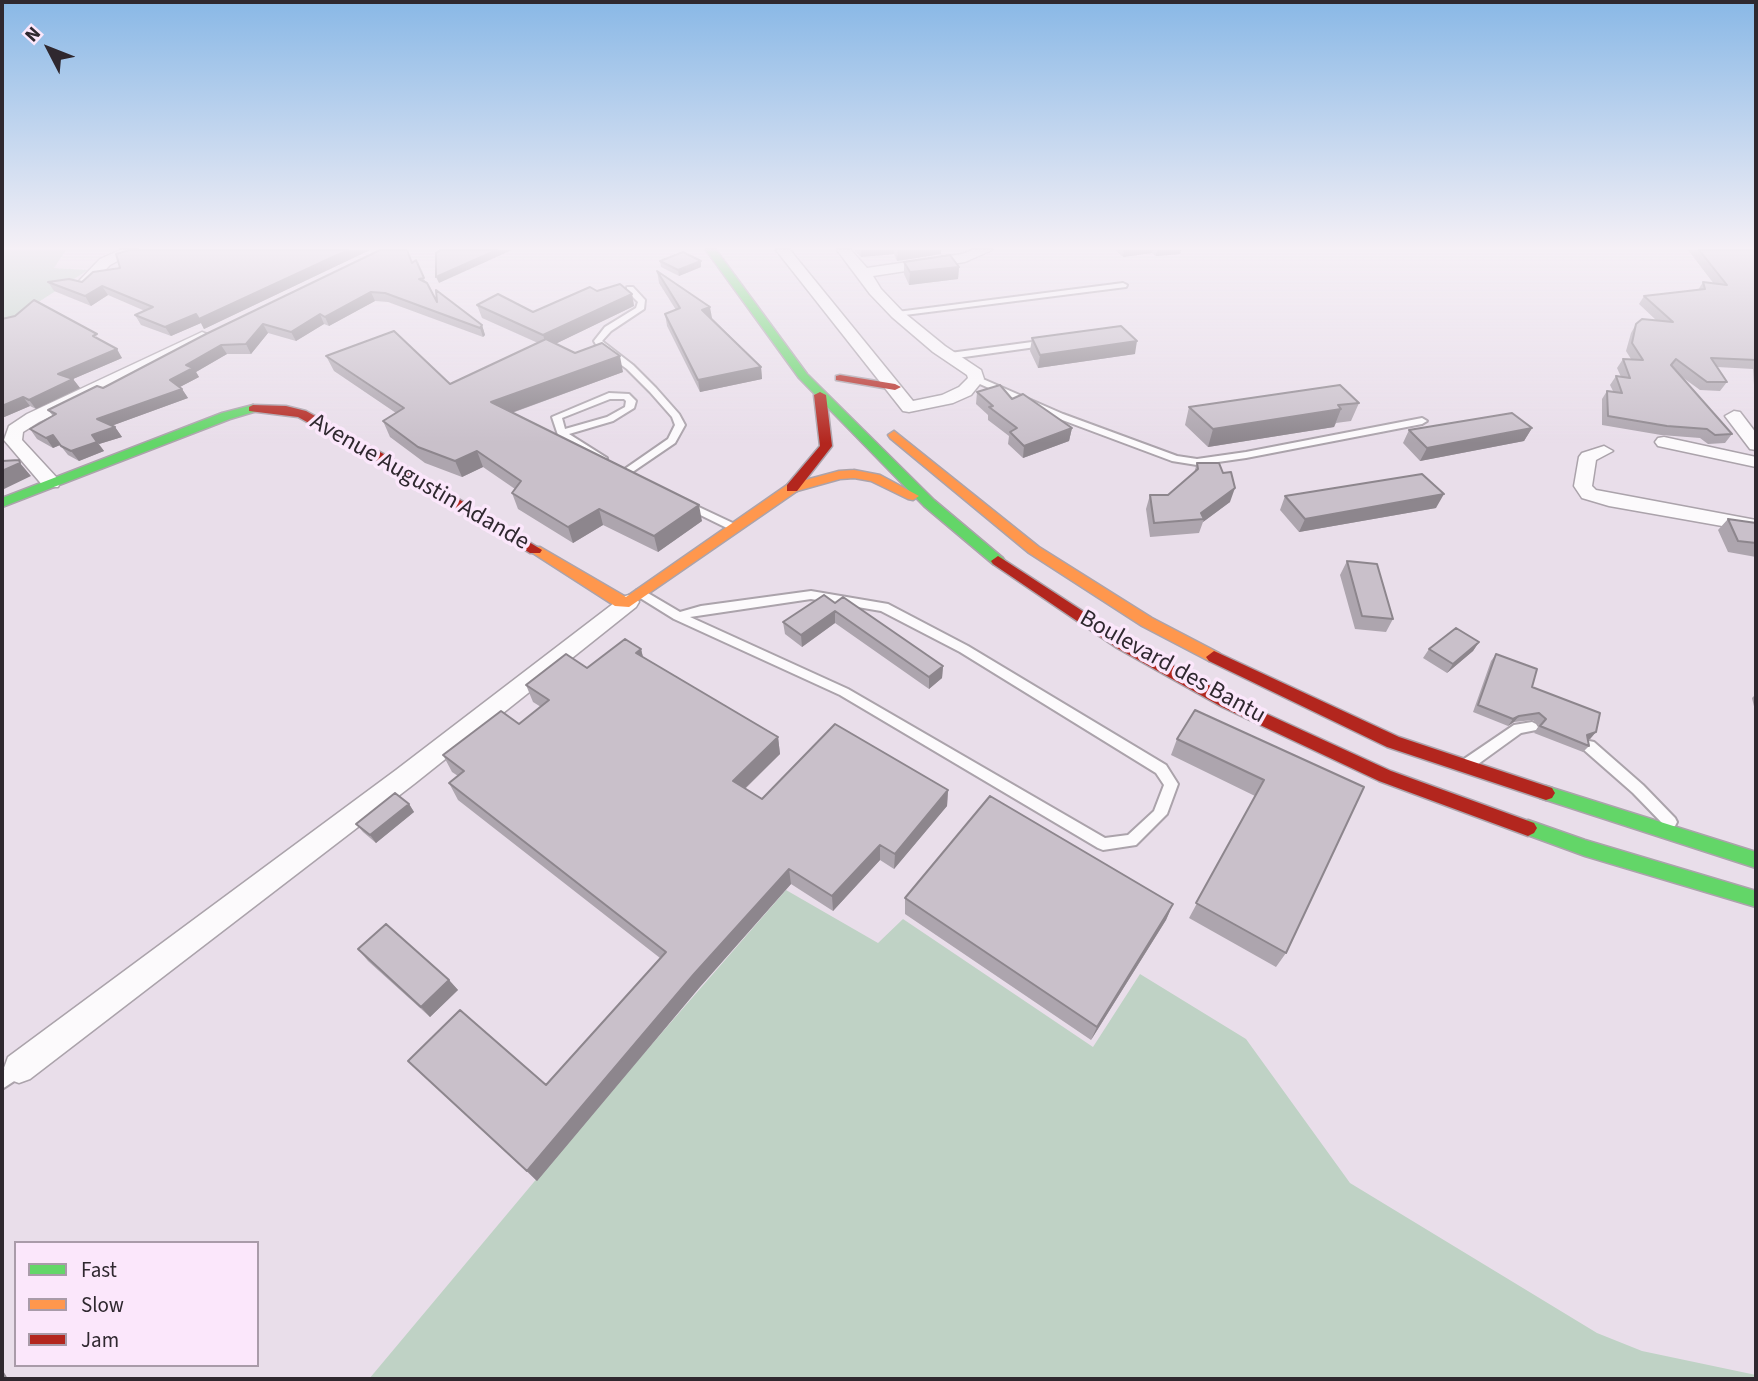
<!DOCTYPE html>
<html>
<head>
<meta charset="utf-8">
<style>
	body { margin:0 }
	#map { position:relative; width:1758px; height:1381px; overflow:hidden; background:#e9deea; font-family:"Source Sans 3",sans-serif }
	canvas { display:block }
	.frame { position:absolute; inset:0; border:4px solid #2f282f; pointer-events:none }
	.legend { position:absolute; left:14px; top:1241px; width:245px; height:126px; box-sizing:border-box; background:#fbe7fb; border:2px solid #a99ba9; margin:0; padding:9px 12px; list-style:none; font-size:21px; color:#2f282f }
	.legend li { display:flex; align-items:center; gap:14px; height:35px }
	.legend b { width:35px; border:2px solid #a99ba9 }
	.north { position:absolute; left:14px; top:14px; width:70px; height:70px; -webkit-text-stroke:5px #fbe7fb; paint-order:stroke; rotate:312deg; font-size:19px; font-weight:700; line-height:28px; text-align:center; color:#2f282f }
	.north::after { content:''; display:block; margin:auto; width:24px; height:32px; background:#2f282f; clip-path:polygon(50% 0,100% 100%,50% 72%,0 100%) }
</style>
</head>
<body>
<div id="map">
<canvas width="1758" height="1381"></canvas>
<div class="frame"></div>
<ul class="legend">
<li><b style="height:9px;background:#63d668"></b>Fast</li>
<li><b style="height:9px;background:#ff974d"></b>Slow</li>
<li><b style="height:9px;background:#b3261e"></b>Jam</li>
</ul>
<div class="north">N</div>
</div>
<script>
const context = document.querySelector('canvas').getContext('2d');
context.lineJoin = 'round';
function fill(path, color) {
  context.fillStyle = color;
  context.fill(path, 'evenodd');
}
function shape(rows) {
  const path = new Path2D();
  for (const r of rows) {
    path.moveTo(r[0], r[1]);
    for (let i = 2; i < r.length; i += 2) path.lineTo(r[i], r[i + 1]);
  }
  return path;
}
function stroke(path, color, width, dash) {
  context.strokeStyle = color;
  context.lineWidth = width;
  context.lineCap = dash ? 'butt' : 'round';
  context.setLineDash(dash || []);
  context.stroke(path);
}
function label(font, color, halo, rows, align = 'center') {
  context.font = font + ' "Source Sans 3",sans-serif';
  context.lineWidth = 7;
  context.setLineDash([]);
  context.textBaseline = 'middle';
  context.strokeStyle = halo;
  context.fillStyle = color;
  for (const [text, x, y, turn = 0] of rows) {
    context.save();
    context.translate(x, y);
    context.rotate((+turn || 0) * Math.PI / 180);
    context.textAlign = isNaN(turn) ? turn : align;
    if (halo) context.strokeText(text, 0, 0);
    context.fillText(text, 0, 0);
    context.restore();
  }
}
const green = shape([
	[2,250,66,250,54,268,88,270,20,314,2,322],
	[786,890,878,943,903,919,1093,1047,1140,974,1246,1039,1350,1183,1597,1333,1642,1351,1756,1375,1756,1379,369,1379,585,1121]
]);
const lane = shape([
	[1123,283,1127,285,1126,287,897,316,893,314,897,312,1123,283],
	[627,287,633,287,645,300,644,309,611,331,602,341,633,365,656,388,679,414,685,425,675,443,631,473,637,477,632,480,619,473,668,439,675,425,672,417,650,392,627,369,598,348,594,341,605,327,636,308,638,302,627,291,627,287],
	[1047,340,1051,343,1050,345,950,359,946,356,950,353,1047,340],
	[976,376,1063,414,1177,456,1197,459,1246,452,1422,418,1427,421,1422,424,1246,458,1197,465,1172,461,1057,418,973,381,973,377,976,376],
	[609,393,629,394,636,401,634,408,613,421,569,434,607,458,607,462,604,463,558,435,552,417,609,393],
	[610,399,624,399,626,401,625,407,607,417,565,429,562,418,610,399],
	[686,501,737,525,738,527,733,530,729,529,682,506,682,502,686,501],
	[641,589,680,612,701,606,811,591,888,604,968,646,1166,765,1178,784,1167,814,1136,845,1103,850,1098,848,840,695,674,619,637,596,635,593,637,590,641,589],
	[811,599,881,611,960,652,1156,773,1164,785,1154,811,1128,835,1105,838,848,689,690,617,811,599],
	[1532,722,1536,724,1538,727,1536,730,1521,733,1474,767,1469,768,1464,767,1462,763,1464,759,1514,725,1532,722],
	[1589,741,1594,742,1643,785,1675,818,1677,822,1675,826,1670,828,1665,826,1633,793,1584,750,1583,746,1584,742,1589,741],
	[19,1060,25,1062,27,1068,25,1074,2,1089,2,1071,19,1060]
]);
const street = shape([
	[120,250,138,250,110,265,88,288,78,288,76,285,78,282,100,259,120,250],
	[776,250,790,250,913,401,942,395,959,387,968,378,967,375,933,352,892,317,870,294,837,250,851,250,867,268,962,254,973,250,992,250,965,262,873,276,881,289,902,311,945,346,981,370,984,379,971,395,953,403,909,412,903,411,776,250],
	[202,332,207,334,210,337,207,340,39,422,23,432,22,440,58,479,60,483,58,487,44,487,4,440,9,426,27,414,202,332],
	[1734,411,1740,412,1756,433,1756,450,1750,449,1725,416,1734,411],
	[1664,437,1756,457,1756,467,1658,446,1655,442,1658,438,1664,437],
	[1604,446,1613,451,1596,460,1592,486,1596,490,1756,520,1756,532,1609,506,1582,498,1574,486,1579,457,1582,453,1604,446],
	[629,595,636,597,639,602,636,607,414,784,30,1079,19,1083,8,1079,4,1068,8,1057,396,770,622,597,629,595]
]);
const fast = shape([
	[706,250,716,250,807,374,934,500,1003,558,1005,561,1003,564,993,564,924,506,799,378,706,250],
	[253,405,257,407,257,411,230,419,2,507,2,498,222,413,253,405],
	[1546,786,1756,852,1756,868,1540,798,1537,793,1540,788,1546,786],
	[1528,820,1585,840,1756,891,1756,907,1585,856,1522,833,1519,828,1522,823,1528,820]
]);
const slow = shape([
	[894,431,1039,547,1152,618,1219,653,1222,657,1219,661,1209,661,1142,626,1029,553,890,438,888,435,894,431],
	[854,470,880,475,919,496,913,500,908,499,871,481,854,478,840,479,797,491,629,607,615,606,528,550,530,547,540,547,626,597,787,485,839,471,854,470]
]);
const jam = shape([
	[840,375,895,384,901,387,895,390,836,380,836,376,840,375],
	[820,392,826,395,832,446,797,491,787,491,787,485,820,446,814,395,820,392],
	[253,405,286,406,306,411,398,462,542,550,540,553,530,553,390,468,298,417,249,411,249,407,253,405],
	[998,556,1127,640,1234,699,1391,771,1534,823,1537,828,1534,833,1528,836,1379,781,1222,707,1117,648,993,564,991,561,998,556],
	[1214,651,1399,737,1552,788,1555,793,1552,798,1546,800,1387,747,1209,661,1206,657,1214,651]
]);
const wall = shape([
	[370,250,204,329,201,323,171,336,141,325,135,315,145,311,108,295,91,306,54,291,48,282,82,282],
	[854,250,941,250,941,254,897,261,894,254,861,257],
	[1115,250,1183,250,1181,250,1180,254,1156,256,1152,253,1123,257],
	[1688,250,1752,250,1756,253,1756,386,1754,385,1753,369,1717,367,1727,382,1720,391,1700,390,1682,377,1732,434,1725,443,1708,444,1700,438,1661,435,1602,425,1602,399,1607,391,1613,391,1610,385,1616,376,1621,377,1617,368,1623,359,1631,359,1626,351,1631,333,1636,324,1657,321,1639,304,1644,296,1698,290,1703,282,1714,284],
	[660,261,701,267,679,276,661,267],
	[412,262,426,282,437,302,482,325,485,335,483,337,388,302,375,301,329,326,324,324,296,341,268,333,251,354,227,354,196,372,199,377,180,387,182,389,188,398,111,426,115,427,122,437,99,444,104,451,79,461,68,455,60,445,53,448,37,439,30,429,53,416,48,410],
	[904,262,959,267,958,279,909,285,904,274],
	[657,271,712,318,761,367,762,379,700,392,667,326,665,314,676,310,659,283],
	[597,291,632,294,634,306,555,344,575,353,623,372,512,413,702,521,658,552,603,525,573,543,518,509,512,493,515,489,483,467,462,477,425,463,390,437,383,421,396,413,334,371,326,356,450,384,538,343,482,318,477,305,533,312],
	[2,319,101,340,122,358,73,379,80,388,36,409,30,406,2,418],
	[1032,338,1135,354,1038,368,1030,351],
	[977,392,1012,399,1072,428,1069,441,1023,458,1008,444,1009,436,988,420,988,415,976,404],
	[1359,403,1351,421,1336,423,1334,427,1208,447,1185,425,1189,407],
	[1532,428,1524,441,1420,461,1403,443,1409,430],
	[1197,463,1230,502,1203,522,1199,533,1150,537,1146,509,1150,495,1168,495,1194,473],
	[1285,496,1436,508,1299,532,1280,510],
	[1728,519,1756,523,1756,557,1728,552,1718,530],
	[1347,561,1393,619,1386,632,1355,629,1340,575],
	[835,603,943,666,942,678,929,689,835,623,802,647,785,634,783,622],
	[1479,642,1473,651,1447,673,1423,658,1429,649],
	[641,649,643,657,778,737,780,754,745,789,762,799,948,790,947,806,894,869,880,860,833,911,791,884,699,988,537,1181,408,1061,546,1085,660,958,458,800,449,783,458,776,452,772,443,755,519,724,541,707,533,702,526,685,587,668],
	[1496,654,1532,687,1596,732,1590,739,1588,739,1589,746,1583,752,1534,733,1540,726,1533,720,1514,722,1508,726,1473,712,1491,661],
	[1756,694,1756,715,1752,698],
	[1177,739,1364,787,1286,953,1276,967,1189,918,1255,796,1171,755],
	[409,804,414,812,376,843,363,832,356,824],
	[905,898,1173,904,1166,920,1091,1040,905,914],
	[358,949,449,980,458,990,430,1017,368,961]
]);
const shadedWall = shape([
	[348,250,370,250,204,329,201,323,171,336,165,327],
	[497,250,512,250,439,283,436,277],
	[861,250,894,250,894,254,861,257],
	[898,250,941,250,941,254,897,261],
	[1124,250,1153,250,1152,253,1123,257],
	[1157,250,1183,250,1181,250,1180,254,1156,256],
	[701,261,701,267,679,276,678,270],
	[959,267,958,279,909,285,910,272],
	[102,286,108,295,91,306,85,296],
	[371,292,375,301,329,326,325,317],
	[632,294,634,306,547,348,543,335],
	[710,307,712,318,704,321,702,310],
	[320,314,324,324,296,341,291,332],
	[263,324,268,333,251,354,246,344],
	[482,325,485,335,483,337,480,328],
	[1137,341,1135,354,1038,368,1040,355],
	[221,345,227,354,196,372,199,377,176,389,170,380,186,365],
	[117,349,122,358,73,379,80,388,36,409,29,400,58,374],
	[620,356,623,372,497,418,491,402],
	[761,367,762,379,700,392,698,380],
	[182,389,188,398,103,429,97,419],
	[23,397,30,406,2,418,2,406],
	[1341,409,1334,427,1208,447,1213,429],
	[115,427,122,437,99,444,92,435],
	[1072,428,1069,441,1023,458,1024,446],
	[1532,428,1524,441,1420,461,1427,448],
	[53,435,60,445,53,448,46,438],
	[97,442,104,451,79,461,71,451],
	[477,451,483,467,462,477,455,461],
	[20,463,31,476,2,490,2,471],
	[1235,488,1230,502,1203,522,1204,519,1201,513],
	[1444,494,1436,508,1299,532,1305,519],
	[699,505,702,521,658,552,654,536],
	[599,509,603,525,573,543,568,527],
	[835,611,835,623,802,647,801,635],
	[1479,642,1473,651,1447,673,1453,664],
	[641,649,645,666,636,653],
	[943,666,942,678,929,689,929,677],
	[1519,716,1514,722,1508,726,1513,719],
	[1596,732,1590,739,1581,741,1587,735],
	[778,737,780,754,736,797,733,781],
	[948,790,947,806,894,869,895,854],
	[409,804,414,812,376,843,370,835],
	[880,845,880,860,833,911,832,896],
	[789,869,791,884,699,988,537,1181,527,1171,694,974],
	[1173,904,1166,920,1091,1040,1097,1027],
	[449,980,458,990,430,1017,421,1007],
	[2,1369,8,1379,2,1379]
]);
const building = shape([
	[130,250,348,250,199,319,196,314,165,327,135,315,153,307,102,286,85,296,48,282,69,279,82,282,93,272,120,268,116,254,130,250],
	[380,250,407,250,412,263,416,260,424,278,419,279,427,283,437,302,436,290,482,325,480,328,385,293,371,292,325,317,320,314,291,332,263,324,246,344,221,345,186,365,193,368,170,380,182,389,97,419,115,427,92,435,97,442,71,451,61,446,53,435,46,438,30,429,56,414,48,410,97,386,103,388,206,334,380,250],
	[440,250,497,250,436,277,436,253,440,250],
	[1699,250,1752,250,1756,253,1756,360,1711,358,1727,382,1707,382,1676,359,1671,365,1732,434,1715,435,1707,429,1667,426,1608,416,1607,391,1622,393,1616,376,1630,378,1623,359,1643,360,1632,343,1636,324,1642,319,1673,322,1644,296,1705,289,1703,282,1727,285,1699,250],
	[683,252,701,261,678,270,660,261,683,252],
	[950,255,959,267,910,272,904,262,950,255],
	[657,271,710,307,702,310,761,367,698,380,665,314,680,308,657,271],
	[620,284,632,294,543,335,477,305,498,294,533,312,590,287,597,291,620,284],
	[34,300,97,334,93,336,117,349,58,374,73,379,29,400,23,397,2,406,2,319,15,316,34,300],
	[1121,326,1137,341,1040,355,1032,338,1121,326],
	[394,331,450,384,546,339,575,353,602,343,620,356,491,402,699,505,654,536,599,509,568,527,512,493,521,481,477,451,455,461,418,447,383,421,404,408,326,356,394,331],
	[1000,385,1012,399,1023,394,1072,428,1024,446,1010,432,1017,428,989,407,993,406,977,392,1000,385],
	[1340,385,1359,403,1338,405,1341,409,1213,429,1189,407,1340,385],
	[1512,413,1532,428,1427,448,1409,430,1512,413],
	[19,460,20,463,2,471,2,461,19,460],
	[1197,463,1219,463,1223,473,1231,472,1235,488,1201,513,1204,519,1154,523,1150,495,1168,495,1198,469,1197,463],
	[1422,474,1444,494,1305,519,1285,496,1422,474],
	[1728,519,1756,523,1756,543,1738,541,1728,519],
	[1347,561,1377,564,1393,619,1362,616,1347,561],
	[824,595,835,603,843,597,943,666,929,677,835,611,801,635,783,622,824,595],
	[1456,628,1479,642,1453,664,1429,649,1456,628],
	[625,639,641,649,636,653,778,737,733,781,762,799,835,724,948,790,895,854,880,845,832,896,789,869,694,974,527,1171,408,1061,460,1010,546,1085,666,952,449,783,464,771,443,755,501,711,519,724,549,700,526,685,566,654,587,668,625,639],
	[1496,654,1537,669,1532,687,1600,713,1596,732,1587,735,1589,746,1540,726,1546,719,1539,713,1519,716,1513,719,1478,705,1496,654],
	[1195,710,1364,787,1286,953,1196,903,1264,780,1177,739,1195,710],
	[395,793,409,804,370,835,356,824,395,793],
	[990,796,1173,904,1097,1027,905,898,990,796],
	[386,924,449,980,421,1007,358,949,386,924]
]);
const streetNames = [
	["Avenue Augustin Adande",419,483,30],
	["Boulevard des Bantu",1172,668,29]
];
fill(green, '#bfd2c5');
stroke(lane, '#aba3ab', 4);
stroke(street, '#aba3ab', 3);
stroke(fast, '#aba3ab', 3);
stroke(slow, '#aba3ab', 3);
stroke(jam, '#aba3ab', 3);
fill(lane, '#fcfafc');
fill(street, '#fcfafc');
fill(fast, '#63d668');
fill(slow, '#ff974d');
fill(jam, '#b3261e');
fill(wall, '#ada5ae');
fill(shadedWall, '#8d868d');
fill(building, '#c9c0ca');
stroke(building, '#8d868d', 2);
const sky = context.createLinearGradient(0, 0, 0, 443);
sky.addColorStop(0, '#89b8e6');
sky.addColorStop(0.56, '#f5f0f6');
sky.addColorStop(1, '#f5f0f600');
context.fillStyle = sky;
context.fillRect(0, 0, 1758, 443);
label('24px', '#2f282f', '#fbe7fb', streetNames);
</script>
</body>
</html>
